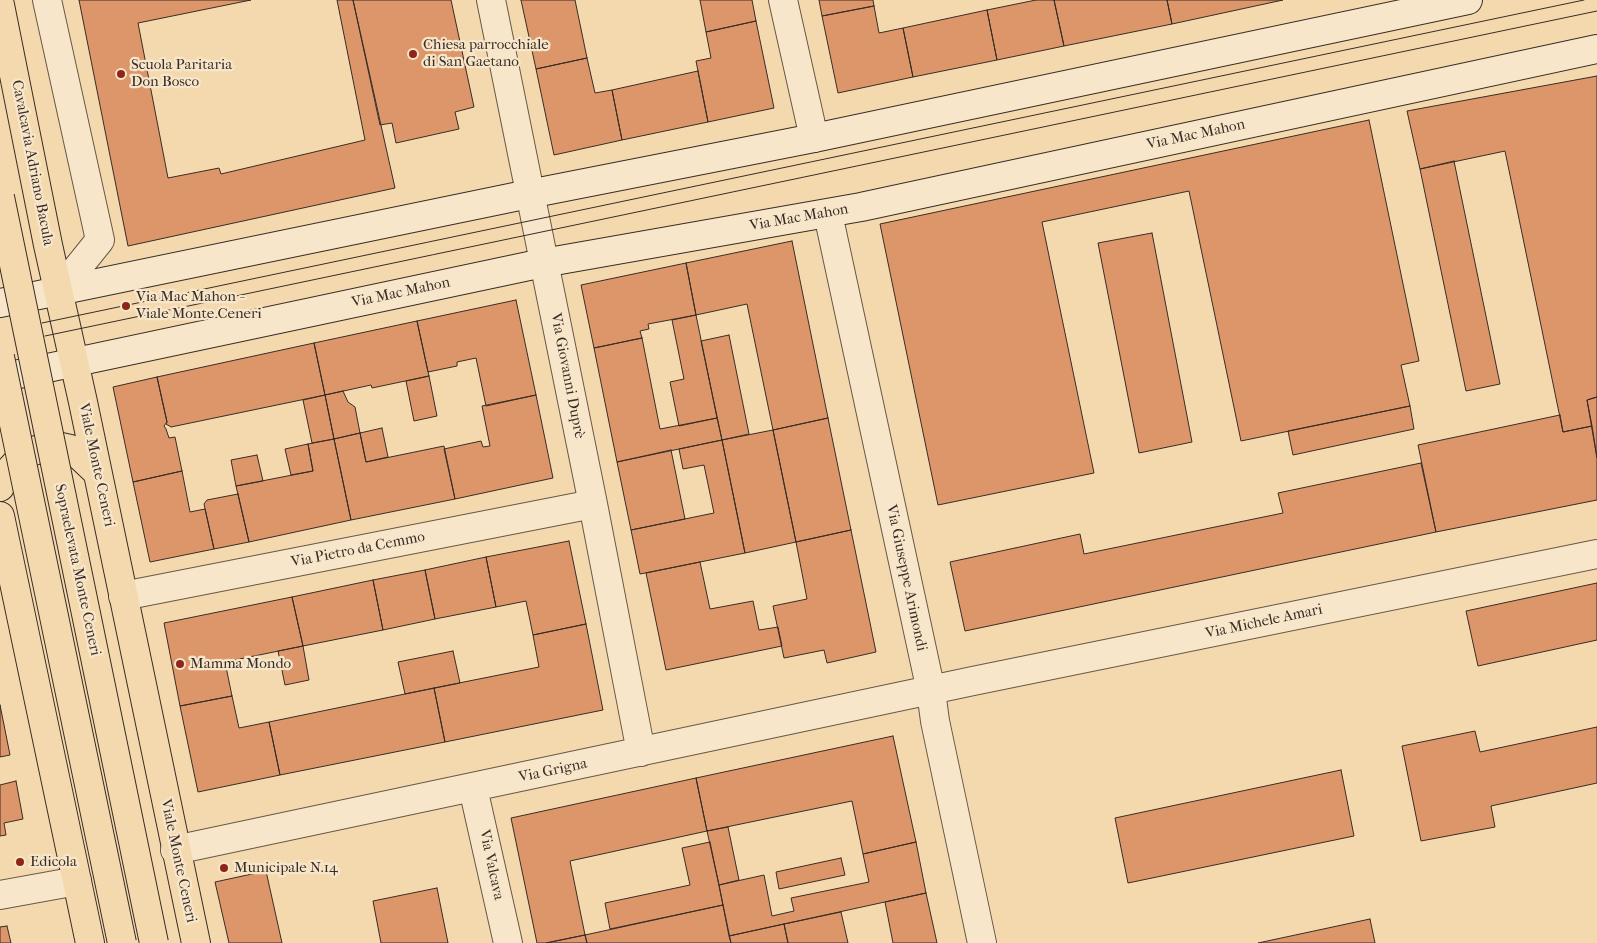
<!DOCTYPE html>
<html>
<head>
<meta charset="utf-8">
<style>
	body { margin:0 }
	canvas { display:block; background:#f5d9ae }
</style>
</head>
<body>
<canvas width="1597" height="943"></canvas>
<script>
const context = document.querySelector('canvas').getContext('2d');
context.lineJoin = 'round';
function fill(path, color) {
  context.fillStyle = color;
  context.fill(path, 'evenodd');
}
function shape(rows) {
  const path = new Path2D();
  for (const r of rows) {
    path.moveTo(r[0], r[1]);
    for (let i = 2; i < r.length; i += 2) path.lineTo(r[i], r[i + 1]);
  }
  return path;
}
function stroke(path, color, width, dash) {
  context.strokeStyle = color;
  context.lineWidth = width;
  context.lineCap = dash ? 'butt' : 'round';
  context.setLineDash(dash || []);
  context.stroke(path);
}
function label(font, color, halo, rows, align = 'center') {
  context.font = font + ' "IM FELL French Canon",serif';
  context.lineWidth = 4.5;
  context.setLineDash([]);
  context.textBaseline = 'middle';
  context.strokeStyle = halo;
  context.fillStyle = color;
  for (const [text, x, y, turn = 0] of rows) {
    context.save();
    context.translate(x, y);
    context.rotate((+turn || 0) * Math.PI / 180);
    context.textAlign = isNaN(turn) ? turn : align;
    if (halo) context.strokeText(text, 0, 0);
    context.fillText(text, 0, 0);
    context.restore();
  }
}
const building = shape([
	[79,0,251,0,138,23,168,178,219,168,221,174,365,140,337,0,353,0,395,188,128,246,79,0],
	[353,0,451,0,474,107,455,112,459,129,396,143,392,123,380,125,353,0],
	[521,0,575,0,587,58,536,69,521,0],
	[700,0,752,0,756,21,706,32,700,0],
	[819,0,873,0,874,6,822,16,819,0],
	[1036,0,1054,0,1064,46,997,60,987,10,1036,0],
	[1054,0,1167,0,1172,24,1064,46,1054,0],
	[1167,0,1283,0,1172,24,1167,0],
	[874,6,879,33,903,28,913,77,838,93,822,16,874,6],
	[987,10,997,60,913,77,903,28,987,10],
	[756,21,774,108,708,122,696,61,711,58,706,32,756,21],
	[587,58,595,93,612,90,622,140,554,155,536,69,587,58],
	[698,71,708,122,622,140,612,90,698,71],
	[1597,76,1597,397,1587,400,1592,426,1563,432,1505,151,1420,169,1407,111,1597,76],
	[1369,120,1419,361,1401,365,1410,406,1241,441,1189,191,1042,222,1094,473,938,505,880,224,1369,120],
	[1454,161,1500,384,1466,391,1420,169,1454,161],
	[1152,233,1192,442,1139,453,1098,243,1152,233],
	[792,241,828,418,773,430,747,304,696,315,686,263,792,241],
	[686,263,696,315,648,324,649,329,640,331,642,338,594,348,581,285,686,263],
	[516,300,536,395,486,406,476,358,457,362,457,366,428,372,417,321,516,300],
	[696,315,717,418,679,426,670,382,684,379,672,320,696,315],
	[417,321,429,376,372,388,371,385,325,395,314,343,417,321],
	[729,335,749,434,722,440,701,341,729,335],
	[642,338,660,429,717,418,722,440,617,462,594,348,642,338],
	[314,343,325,395,171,427,166,424,167,422,157,377,314,343],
	[429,376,437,416,414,421,406,381,429,376],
	[157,377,167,422,164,426,166,429,169,438,175,437,182,471,133,482,113,387,157,377],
	[343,391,348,402,355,407,360,433,334,439,325,395,343,391],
	[325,395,334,439,312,443,303,400,325,395],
	[536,395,553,478,455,499,444,449,481,441,483,447,490,446,482,406,536,395],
	[1597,397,1597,458,1587,400,1597,397],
	[1410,406,1414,429,1293,455,1288,431,1410,406],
	[1560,415,1563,432,1592,426,1597,458,1597,500,1436,532,1418,445,1560,415],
	[828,418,851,530,796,542,773,430,828,418],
	[382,428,388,457,366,462,360,433,382,428],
	[773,430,796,542,745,553,722,440,773,430],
	[360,433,366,462,444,446,455,499,351,520,334,439,360,433],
	[334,439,351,520,249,542,236,486,313,471,308,444,334,439],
	[722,440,745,553,640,574,631,530,714,513,704,465,683,469,679,449,722,440],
	[308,444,313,471,291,475,285,449,308,444],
	[671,450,685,519,631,530,617,462,671,450],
	[257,455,263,481,236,486,231,460,257,455],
	[1421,463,1436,532,965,631,950,562,1080,534,1084,554,1283,513,1278,493,1421,463],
	[182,471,190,512,205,509,214,549,150,562,133,482,182,471],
	[238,494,249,542,214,549,204,504,207,500,238,494],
	[851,530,876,652,827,663,824,650,784,658,773,606,807,599,796,542,851,530],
	[569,541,586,624,533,635,526,601,496,607,486,557,569,541],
	[486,557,496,607,435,619,425,570,486,557],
	[700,562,710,609,753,601,759,630,778,627,782,646,666,670,646,573,700,562],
	[425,570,435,619,383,630,373,580,425,570],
	[373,580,383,630,303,646,292,597,373,580],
	[1597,583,1597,640,1478,666,1466,611,1597,583],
	[292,597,303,646,225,662,232,696,180,706,164,623,292,597],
	[586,624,603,710,445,742,434,688,539,667,533,635,586,624],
	[303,646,309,680,285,685,278,651,303,646],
	[453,651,460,683,405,694,398,662,453,651],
	[434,688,445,742,280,775,269,722,434,688],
	[232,696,239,728,269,722,280,775,198,792,180,706,232,696],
	[0,705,10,755,0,757,0,705],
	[1597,727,1597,783,1491,806,1495,827,1421,841,1402,746,1475,731,1480,752,1597,727],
	[893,736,916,842,863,854,852,801,707,831,696,778,893,736],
	[1341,770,1354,836,1128,883,1115,818,1341,770],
	[696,778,707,831,570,861,585,935,546,943,537,943,511,818,696,778],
	[16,781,23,819,4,823,6,835,0,836,0,785,16,781],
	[728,827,739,880,719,885,707,831,728,827],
	[710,842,723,905,610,929,605,903,690,885,682,848,710,842],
	[916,842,926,893,729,936,719,885,764,875,772,916,794,911,791,898,869,882,863,854,916,842],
	[841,858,845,875,779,889,776,872,841,858],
	[266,871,282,943,229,943,215,882,266,871],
	[437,888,448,943,381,943,373,901,437,888],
	[926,893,937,943,893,943,885,902,926,893],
	[723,905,731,943,587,943,585,935,723,905],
	[841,912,848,943,788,943,784,924,841,912],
	[1370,919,1375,943,1258,943,1370,919],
	[784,924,788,943,731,943,729,936,784,924],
	[7,926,11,943,0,943,0,927,7,926],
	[585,935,587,943,546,943,585,935]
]);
const minor = shape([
	[47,0,100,240,59,291],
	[491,0,593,504,641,752],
	[783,0,814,138],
	[828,214,931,691,935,721,982,943],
	[123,596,593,504],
	[473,788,508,943],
	[175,850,973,681,1597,554],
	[0,895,77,881]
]);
const secondary = shape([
	[0,303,529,194,814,138,1468,0],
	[0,378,543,263,861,207,1597,49]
]);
const primary = shape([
	[0,5,48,245,83,402,196,943],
	[0,487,6,474,19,460,33,451,47,447,61,447,70,449,79,455,97,472],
	[0,516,90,943]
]);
const tram = shape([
	[42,323,1584,0],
	[45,336,1597,11]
]);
const trunkBridge = shape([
	[0,197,154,943],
	[0,357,122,943]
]);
const markers = [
	[413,54,5,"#8f2418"],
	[121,74,5,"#8f2418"],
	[126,306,5,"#8f2418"],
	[180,664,5,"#8f2418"],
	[20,862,5,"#8f2418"],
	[224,868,5,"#8f2418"]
];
const poiNames = [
	["Chiesa parrocchiale",423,45],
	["di San Gaetano",423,62],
	["Scuola Paritaria",131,65],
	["Don Bosco",131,82],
	["Via Mac Mahon -",136,297],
	["Viale Monte Ceneri",136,314],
	["Mamma Mondo",190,664],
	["Edicola",30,862],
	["Municipale N.14",234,868]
];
const streetNames = [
	["Via Mac Mahon",1196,135,-12],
	["Cavalcavia Adriano Bacula",32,163,79],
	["Via Mac Mahon",799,218,-10],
	["Via Mac Mahon",401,293,-12],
	["Via Giovanni Duprè",567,376,79],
	["Viale Monte Ceneri",96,465,78],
	["Via Pietro da Cemmo",358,550,-11],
	["Sopraelevata Monte Ceneri",77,570,78],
	["Via Giuseppe Arimondi",906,578,78],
	["Via Michele Amari",1264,622,-12],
	["Via Grigna",553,771,-12],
	["Viale Monte Ceneri",178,861,78],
	["Via Valcava",491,865,78]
];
fill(building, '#dc966a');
stroke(building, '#382d26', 1);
stroke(minor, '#675848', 30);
stroke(secondary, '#382d26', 30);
stroke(primary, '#382d26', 30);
stroke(minor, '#f8e6ca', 28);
stroke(secondary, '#f8e6ca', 28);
stroke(primary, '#f5d9ae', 28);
stroke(tram, '#382d26', 1);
stroke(trunkBridge, '#382d26', 30, []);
stroke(trunkBridge, '#f5d9ae', 28);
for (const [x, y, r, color] of markers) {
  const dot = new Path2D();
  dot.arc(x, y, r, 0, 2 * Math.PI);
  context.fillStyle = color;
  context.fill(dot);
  stroke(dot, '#f8e6ca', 2);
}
label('15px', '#382d26', '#f8e6ca', poiNames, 'left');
label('15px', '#382d26', '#f8e6ca', streetNames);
</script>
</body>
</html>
